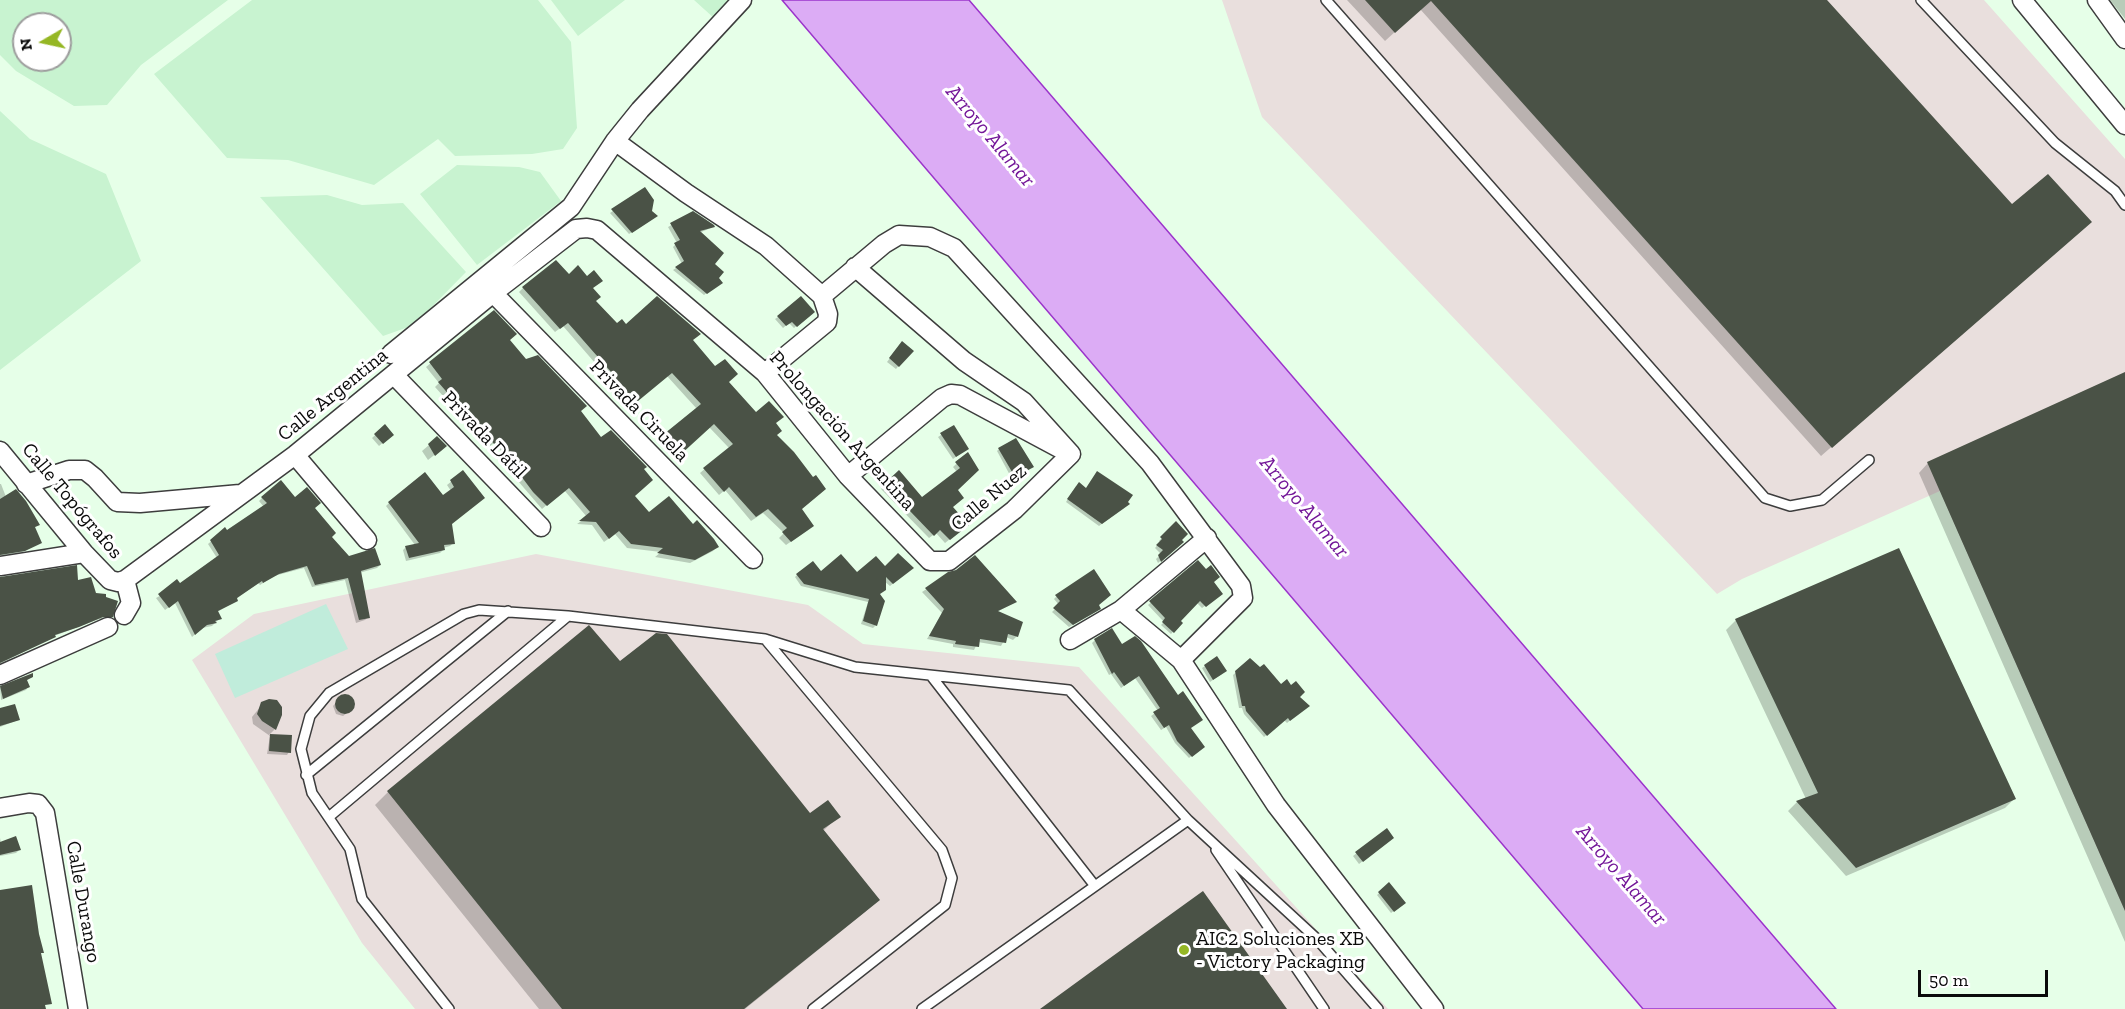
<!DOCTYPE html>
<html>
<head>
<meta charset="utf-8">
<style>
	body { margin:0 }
	#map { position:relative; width:2125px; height:1009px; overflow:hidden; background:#e6ffe8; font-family:"Zilla Slab",serif }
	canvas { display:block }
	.north { position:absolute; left:12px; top:12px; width:60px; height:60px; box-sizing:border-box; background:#fff; border:2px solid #9d9d9d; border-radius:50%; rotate:261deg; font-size:16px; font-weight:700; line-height:24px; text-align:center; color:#0a0a0a }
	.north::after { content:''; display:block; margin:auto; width:21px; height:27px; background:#95b724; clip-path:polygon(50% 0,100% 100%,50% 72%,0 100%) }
	.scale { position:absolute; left:1918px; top:970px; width:130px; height:27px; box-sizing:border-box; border:3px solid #0a0a0a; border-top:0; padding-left:8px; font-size:18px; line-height:21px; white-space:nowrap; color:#0a0a0a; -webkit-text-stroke:4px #fff; paint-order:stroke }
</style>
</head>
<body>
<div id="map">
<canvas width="2125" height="1009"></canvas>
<div class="north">N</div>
<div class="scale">50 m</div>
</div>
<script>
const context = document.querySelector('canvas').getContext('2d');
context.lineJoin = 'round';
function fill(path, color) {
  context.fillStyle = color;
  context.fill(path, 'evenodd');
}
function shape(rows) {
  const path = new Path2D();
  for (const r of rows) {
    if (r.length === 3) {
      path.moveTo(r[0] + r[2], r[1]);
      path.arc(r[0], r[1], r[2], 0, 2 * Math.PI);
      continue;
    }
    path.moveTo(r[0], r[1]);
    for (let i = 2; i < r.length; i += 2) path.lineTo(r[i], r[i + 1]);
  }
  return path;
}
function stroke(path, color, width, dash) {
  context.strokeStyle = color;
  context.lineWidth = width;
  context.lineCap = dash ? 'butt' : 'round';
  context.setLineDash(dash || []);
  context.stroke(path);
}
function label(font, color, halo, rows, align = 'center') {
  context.font = font + ' "Zilla Slab",serif';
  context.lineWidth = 6;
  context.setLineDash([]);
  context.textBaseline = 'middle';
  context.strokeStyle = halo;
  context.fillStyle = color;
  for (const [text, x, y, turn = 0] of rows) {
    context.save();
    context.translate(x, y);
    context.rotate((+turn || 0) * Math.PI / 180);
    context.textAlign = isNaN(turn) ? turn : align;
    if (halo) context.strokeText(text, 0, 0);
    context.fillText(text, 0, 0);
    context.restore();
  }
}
const industrial = shape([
	[1222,0,1984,0,2125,159,2125,911,1940,491,1742,579,1717,594,1262,117],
	[536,554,808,605,863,644,1079,667,1388,1009,415,1009,362,943,192,660,254,614]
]);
const farmland = shape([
	[0,0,228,0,141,65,107,105,74,106,16,71,0,55],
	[24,24,60,24,60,60,24,60],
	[252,0,538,0,571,42,577,128,563,149,532,154,455,156,438,139,374,185,288,160,227,158,154,74],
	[551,0,625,0,578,36],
	[694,0,732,0,715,19],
	[0,111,30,139,106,174,141,261,0,370],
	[457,165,519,167,540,172,561,201,477,265,420,194],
	[327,195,362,205,403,203,466,272,414,325,383,336,260,197]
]);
const pitch = shape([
	[326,604,348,649,235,698,215,654]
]);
const water = shape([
	[782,0,969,0,1836,1009,1643,1009,782,0]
]);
const shadow = shape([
	[1347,0,1825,0,2012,206,2080,231,1821,456,1420,9,1385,41],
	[2110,0,2125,0,2125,19],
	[645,189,654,218,629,234,610,213],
	[693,213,713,227,699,233,713,264,718,285,704,295,673,270,682,264,673,247,677,243,668,227],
	[569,276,591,289,594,301,617,325,691,341,756,414,775,424,776,436,808,530,786,545,779,538,784,533,763,513,751,521,725,490,719,495,700,473,729,448,709,427,674,459,665,450,668,447,661,439,697,409,667,376,627,409,603,383,608,378,563,326,555,332,519,292,523,288],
	[494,312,508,340,526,361,580,411,634,497,649,514,692,526,717,547,713,551,690,563,655,557,661,552,627,548,615,534,604,542,592,525,577,524,587,517,564,490,542,509,518,481,523,476,494,443,489,447,464,413,461,416,435,387,439,383,426,367],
	[813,312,794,328,789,323,783,328,775,319,778,317],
	[899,346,911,351,896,369,887,362],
	[2125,374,2125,942,1919,473,1928,463],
	[385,426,392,435,379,446,372,438],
	[953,427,964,451,953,459,938,437],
	[429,445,438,452,428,460,422,451],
	[999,449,1029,469,1012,479,997,451],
	[967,454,951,507,964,528,945,543,936,533,929,538,881,489,898,473,921,499,957,472,953,467],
	[463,472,450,524,453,543,450,546,443,548,443,550,440,553,406,561,403,550,406,547,415,545,386,506,389,503,443,497,451,491,447,485],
	[0,484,1,484,6,497,38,525,34,528,40,543,20,553,0,556],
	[1076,486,1086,489,1126,506,1099,526,1066,502],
	[262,498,294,499,313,508,330,537,349,557,380,565,377,568,359,573,368,617,365,620,356,623,345,580,312,587,304,568,274,576,260,585,258,583,236,599,233,603,217,612,220,618,212,626,202,628,192,637,175,603,165,610,156,598,180,585,217,558,208,544,225,529,227,532,264,507,259,501],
	[1176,523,1182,542,1158,563,1156,559,1161,554,1155,548,1160,542,1159,541],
	[1198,562,1219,596,1202,608,1197,603,1179,621,1181,623,1171,634,1161,625,1164,622,1148,605],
	[885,568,909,571,890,586,884,581,879,595,876,625,873,628,861,624,868,602,801,586,795,577,797,575,821,573,857,574],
	[949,574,1015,602,997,612,1017,636,1013,640,1006,637,1001,646,978,642,974,650,953,647,953,644,927,639,942,613,922,592],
	[0,578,77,582,95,595,112,616,109,619,99,619,54,636,0,664],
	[1056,597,1097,605,1096,611,1069,627,1052,612,1059,605,1054,599],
	[1736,620,2014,799,2005,808,1846,876,1788,811,1797,802,1806,799,1726,630],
	[1095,640,1121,646,1190,728,1200,749,1189,758,1175,743,1166,727,1161,730,1151,716,1158,711,1135,678,1121,688,1111,674,1109,675,1092,643],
	[1217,658,1222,674,1210,682,1202,668],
	[1250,660,1298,697,1305,708,1287,723,1284,720,1264,737,1244,714,1242,708,1239,708,1233,675],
	[620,663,810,815,839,816,823,831,878,900,865,912,745,1009,539,1009,375,805,388,792],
	[32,675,26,681,28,687,26,690,1,700,0,687],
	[345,696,351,698,353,702,351,710,343,716,336,714,333,706,340,698],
	[265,701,275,729,269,735,290,736,289,752,287,755,267,754,270,736,253,724,252,717],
	[0,710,18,720,0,727],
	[1387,830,1390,840,1359,864,1353,856],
	[0,838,1,843,19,850,16,853,0,856],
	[1389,884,1401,905,1391,913,1377,895]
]);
const building = shape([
	[1365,0,1827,0,2012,204,2048,174,2092,222,1832,448,1431,1,1395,33],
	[645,187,654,200,652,211,658,216,632,233,611,209],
	[693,211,714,225,715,227,700,231,724,253,715,264,724,272,719,278,723,283,707,294,675,267,684,261,674,243,680,240,670,223],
	[556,260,569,274,578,265,587,276,594,270,603,281,593,288,601,297,596,301,617,323,622,319,626,324,657,296,701,334,693,340,715,366,725,359,738,374,729,382,756,412,769,401,784,417,776,423,782,431,777,435,794,452,813,477,816,475,826,489,802,509,814,526,791,542,782,532,787,528,768,509,756,517,729,487,724,492,703,468,733,444,714,424,679,456,668,445,672,442,664,434,701,404,672,373,632,406,606,378,612,373,568,323,560,329,522,287],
	[801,296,815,312,797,327,792,322,786,326,777,316],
	[494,310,517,334,510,340,526,359,538,355,587,406,581,411,601,437,611,430,647,467,644,469,653,480,635,496,649,512,669,496,693,524,697,520,714,539,719,547,695,560,657,553,663,548,631,544,619,531,609,539,596,522,579,521,590,512,569,488,547,506,533,492,521,476,526,472,499,440,494,444,469,410,465,413,438,382,442,379,429,362],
	[902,341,914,351,899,367,889,358],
	[2125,372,2125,911,1927,462],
	[385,424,394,435,383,444,374,434],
	[954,425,969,449,956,457,940,433],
	[437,436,447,446,435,456,428,444],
	[1016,438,1034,467,1015,477,998,448],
	[968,452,979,470,958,490,964,498,953,507,969,525,950,540,940,530,934,536,884,484,899,470,922,497,960,468,955,462],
	[463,470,485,498,452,524,455,544,444,545,445,550,409,558,405,546,419,543,388,502,425,472,443,495,454,487,450,480],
	[1097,471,1133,495,1128,502,1130,504,1102,524,1067,499,1079,482,1086,488],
	[281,480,295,497,307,487,321,503,315,508,336,533,332,537,349,556,375,548,381,565,361,571,370,618,359,620,348,578,315,585,307,566,279,574,263,583,262,581,237,598,238,601,218,611,222,619,215,621,217,623,207,625,195,635,178,601,169,608,158,594,177,579,180,583,219,555,210,540,225,527,227,530,267,503,261,497],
	[16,489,26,501,40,525,35,527,42,543,25,551,0,555,0,499],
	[1176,521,1188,534,1182,540,1184,542,1161,562,1158,555,1163,550,1156,545,1162,539,1160,537],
	[1899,548,2016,799,1856,868,1796,801,1818,793,1735,619],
	[898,553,914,568,893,584,886,577,886,590,880,594,885,601,877,626,863,621,869,599,804,584,796,574,813,561,821,571,841,554,857,572,876,556,885,566],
	[975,555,1017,602,998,611,1023,622,1018,637,1008,634,1006,643,980,639,979,647,955,644,956,641,929,636,944,609,925,588,948,572,956,570],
	[1198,560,1206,569,1211,565,1220,577,1214,582,1223,594,1206,607,1200,601,1181,621,1183,623,1174,633,1162,622,1165,618,1149,601],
	[77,565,78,580,91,577,96,593,106,594,106,597,118,601,113,617,103,617,79,627,55,635,56,637,0,663,0,577],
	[1094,569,1111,595,1099,605,1101,609,1073,625,1053,608,1060,601,1055,595],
	[589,625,620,661,656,633,667,634,810,813,828,800,841,817,823,829,880,900,744,1009,562,1009,387,791],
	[1112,628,1122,644,1135,636,1141,641,1178,695,1183,691,1203,720,1191,728,1205,747,1192,757,1177,741,1169,725,1164,728,1153,712,1160,708,1139,676,1124,686,1114,672,1112,674,1094,639],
	[1217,656,1227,671,1213,680,1204,665],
	[1250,658,1260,667,1264,664,1281,684,1287,679,1291,685,1296,681,1305,692,1300,697,1310,706,1290,721,1288,718,1267,736,1246,711,1245,706,1242,706,1235,671],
	[33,673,33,677,27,680,30,687,3,699,0,686],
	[345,704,10],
	[269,699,277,700,282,707,282,715,276,730,262,721,257,714,261,702],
	[15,704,20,720,0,726,0,708],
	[270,734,292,735,291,753,269,751],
	[1387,828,1394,838,1363,862,1355,852],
	[16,836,21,850,0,855,0,842],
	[1389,882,1406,903,1394,912,1378,892],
	[32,885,39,934,44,953,41,953,52,1004,45,1005,46,1009,0,1009,0,890],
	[1203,891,1287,1009,1040,1009,1099,966]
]);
const service = shape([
	[1326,0,1765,498,1790,506,1822,500,1869,460],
	[1921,0,2055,143,2115,191,2125,205],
	[765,639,942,850,952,878,945,905,813,1009],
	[932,677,1095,886],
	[306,775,508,611],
	[330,816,568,616],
	[1216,850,1324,1009],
	[449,1009,362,899,350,849,312,793,301,749,310,716,329,693,464,614,479,610,568,616,765,639,855,667,1069,690,1188,820],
	[922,1009,1188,820,1317,939,1378,1009]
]);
const minor = shape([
	[2022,0,2125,125],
	[2097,0,2125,39],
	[615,141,686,193,766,246,822,296,828,314,827,322,765,373],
	[855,267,964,361,1024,402,1071,454],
	[493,293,753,559],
	[822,296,884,244,899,235,930,237,954,248,1150,463,1241,586,1243,598,1181,660],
	[391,354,571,207,615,141,640,110,742,0],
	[394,375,541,527],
	[0,451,84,553,110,580,118,582,125,580,295,455,493,293,576,229,587,228,597,230,765,373,848,476,930,561,949,561,1014,510,1071,454],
	[295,455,367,540],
	[848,476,942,398,951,394,960,395,1059,448],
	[26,484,69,470,85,470,95,478,117,502,140,503,240,494],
	[0,566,84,553],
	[1121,610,1181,660,1276,805,1434,1009],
	[124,615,131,603,125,580],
	[1070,640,1121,610,1207,538],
	[0,675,108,627],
	[0,808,29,803,38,804,45,813,78,1009]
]);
const markers = [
	[1184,950,6,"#95b724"]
];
const streetNames = [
	["Calle Argentina",333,395,-39],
	["Privada Ciruela",639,411,46],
	["Prolongación Argentina",842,431,48],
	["Privada Dátil",484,435,46],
	["Calle Nuez",989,498,-40],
	["Calle Topógrafos",72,501,50],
	["Calle Durango",83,902,80]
];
const poiNames = [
	["AIC2 Soluciones XB",1196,939],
	["- Victory Packaging",1196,962]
];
const waterNames = [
	["Arroyo Alamar",990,136,50],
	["Arroyo Alamar",1304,507,50],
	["Arroyo Alamar",1621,875,49]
];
fill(industrial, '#e9dfdd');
fill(farmland, '#c8f3d0');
fill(pitch, '#c0ecdb');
fill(water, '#dcacf5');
stroke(water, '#9b34cb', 1.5);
fill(shadow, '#0003');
fill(building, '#4a5246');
stroke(service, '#3d3d3d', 12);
stroke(minor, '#3d3d3d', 21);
stroke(service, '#fff', 9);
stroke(minor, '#fff', 18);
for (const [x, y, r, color] of markers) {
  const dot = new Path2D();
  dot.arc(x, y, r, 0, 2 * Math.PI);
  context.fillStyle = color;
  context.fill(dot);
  stroke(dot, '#fff', 2);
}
label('20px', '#0a0a0a', '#fff', streetNames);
label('20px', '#0a0a0a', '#fff', poiNames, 'left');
label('italic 21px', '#731698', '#fff', waterNames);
</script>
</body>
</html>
